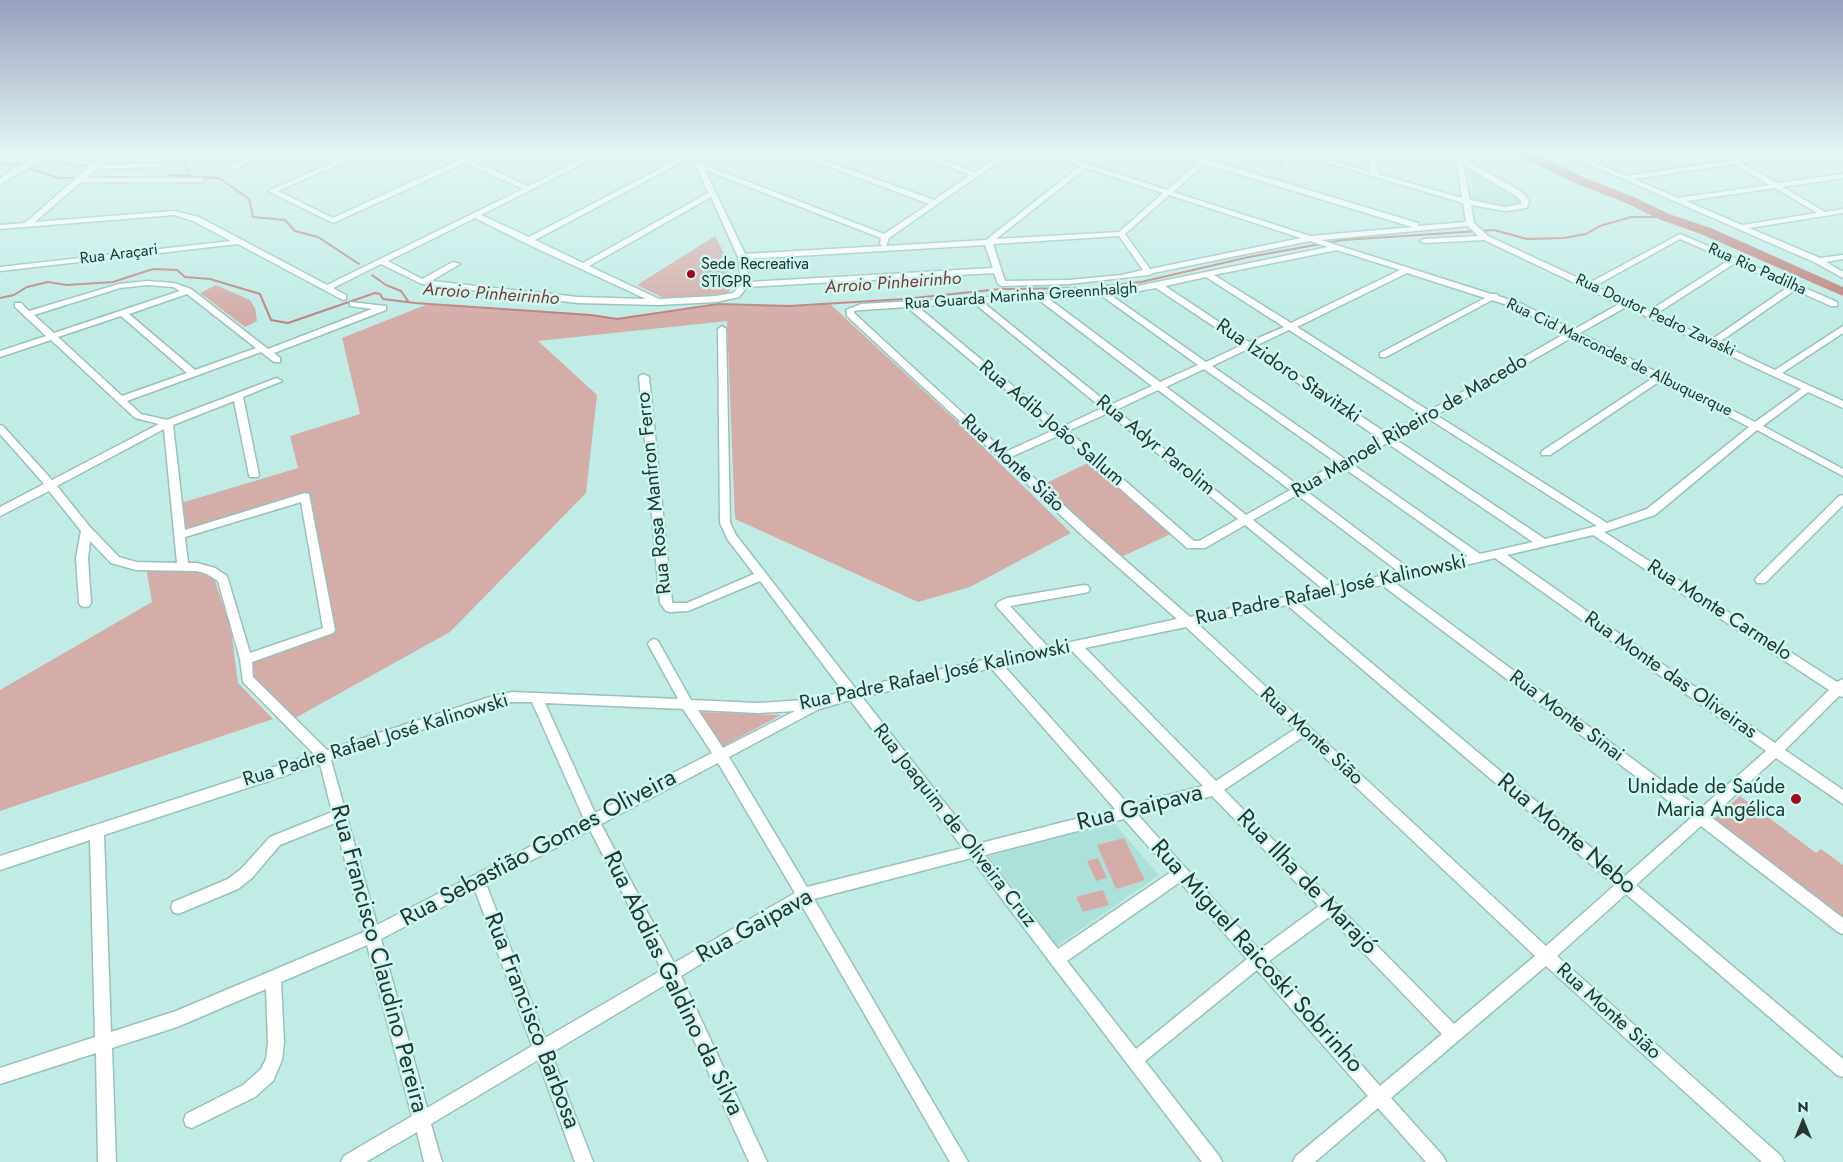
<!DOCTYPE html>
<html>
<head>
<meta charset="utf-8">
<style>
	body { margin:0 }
	#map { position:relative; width:1843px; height:1162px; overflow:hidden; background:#c1ece6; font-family:Jost,sans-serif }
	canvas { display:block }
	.north { position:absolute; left:1778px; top:1097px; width:50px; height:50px; -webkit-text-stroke:4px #cef9f3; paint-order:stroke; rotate:0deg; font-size:14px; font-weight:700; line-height:20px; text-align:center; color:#253634 }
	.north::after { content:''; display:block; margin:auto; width:18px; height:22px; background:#253634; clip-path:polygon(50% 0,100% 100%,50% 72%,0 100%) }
</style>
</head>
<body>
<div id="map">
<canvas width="1843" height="1162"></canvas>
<div class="north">N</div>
</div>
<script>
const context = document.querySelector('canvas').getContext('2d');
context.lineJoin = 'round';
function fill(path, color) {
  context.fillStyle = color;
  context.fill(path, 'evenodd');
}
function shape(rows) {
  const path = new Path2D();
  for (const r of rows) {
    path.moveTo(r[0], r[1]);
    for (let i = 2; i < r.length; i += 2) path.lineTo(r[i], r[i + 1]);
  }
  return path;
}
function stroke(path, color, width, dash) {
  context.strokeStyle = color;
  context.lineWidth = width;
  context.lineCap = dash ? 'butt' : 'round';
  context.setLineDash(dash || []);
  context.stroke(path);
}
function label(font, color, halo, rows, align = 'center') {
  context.font = font + ' Jost,sans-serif';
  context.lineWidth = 5;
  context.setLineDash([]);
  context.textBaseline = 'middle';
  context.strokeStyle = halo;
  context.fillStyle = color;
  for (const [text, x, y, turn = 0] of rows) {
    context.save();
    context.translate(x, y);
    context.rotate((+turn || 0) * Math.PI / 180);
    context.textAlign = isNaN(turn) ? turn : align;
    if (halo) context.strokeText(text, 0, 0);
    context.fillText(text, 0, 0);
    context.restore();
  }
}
const built = shape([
	[1471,171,1517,197,1518,203,1510,207,1473,200],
	[1114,823,1159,875,1057,946,989,856]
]);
const green = shape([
	[715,236,726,257,730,291,727,293,668,300,637,285],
	[216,285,250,300,255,308,257,321,245,327,200,293],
	[829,303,961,425,1071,533,970,587,918,602,735,519,727,321,538,341,597,395,586,493,450,632,288,722,257,692,246,659,329,630,305,494,184,531,181,503,298,468,290,436,360,414,342,338,428,304,591,315,617,319,718,304,789,306],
	[1092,461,1173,533,1119,558,1040,486],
	[146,568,185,569,216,575,221,579,215,581,231,629,238,683,273,719,0,811,0,690,152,602],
	[697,712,781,715,720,748],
	[1740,796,1816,853,1821,849,1843,865,1843,919,1712,821],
	[1124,838,1145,880,1116,889,1097,845],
	[1098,858,1107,878,1096,881,1087,861],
	[1103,890,1109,905,1083,912,1076,897]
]);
const stream = shape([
	[177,153,182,155,190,176],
	[0,164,18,165,59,178,73,178],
	[170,175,219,178,249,199,253,217,285,220,295,231,318,237,359,264],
	[90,178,123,177],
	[372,275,386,285,401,291,408,301],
	[0,298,14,295,27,287,48,282,67,285,113,282,153,269,177,270,185,277,210,279,260,294,271,320,288,323,375,293,380,294,383,299,415,303,591,315,617,319,718,304,789,306,905,299,1000,289,1087,288,1141,282,1249,257,1343,240,1494,230,1527,239,1564,238,1586,234,1600,226,1631,217,1665,217]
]);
const river = shape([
	[1513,153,1532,153,1542,157,1585,178,1634,197,1669,214,1711,228,1843,287,1843,296,1701,234,1661,220,1626,203,1577,184,1513,153]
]);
const minor = shape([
	[47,153,57,153,53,156,60,158,96,162,105,153,113,153,101,165,160,163,164,165,160,167,96,169,86,178,201,178,205,180,201,182,81,182,35,222,174,211,199,217,327,285,523,189,465,163,333,223,268,191,354,153,364,153,278,191,333,218,459,160,445,153,455,153,465,158,474,153,484,153,471,160,528,186,595,153,604,153,481,215,529,237,690,153,699,153,535,240,583,263,708,193,694,162,698,160,702,164,884,234,929,204,793,153,804,153,934,200,970,175,913,153,924,153,975,172,1003,153,1011,153,889,238,886,246,986,240,1080,166,1043,153,1054,153,1167,190,1199,162,1174,153,1186,153,1203,158,1208,153,1216,153,1209,160,1418,223,1418,226,1466,222,1463,203,1294,153,1306,153,1370,172,1369,153,1376,153,1378,174,1462,198,1456,160,1445,153,1454,153,1522,192,1529,201,1527,208,1505,211,1471,205,1474,223,1488,236,1589,283,1680,234,1837,302,1837,306,1831,306,1795,290,1718,343,1775,370,1843,326,1843,333,1782,373,1843,401,1843,408,1808,392,1763,426,1843,469,1843,476,1757,430,1655,515,1604,532,1837,682,1843,679,1843,697,1839,696,1785,750,1843,790,1843,804,1776,758,1711,817,1843,918,1843,934,1838,932,1701,826,1636,885,1843,1059,1843,1077,1837,1075,1626,894,1557,956,1781,1156,1784,1162,1762,1162,1546,966,1391,1098,1443,1156,1446,1162,1426,1162,1378,1108,1315,1162,1293,1162,1296,1156,1368,1096,1257,970,1145,1061,1219,1156,1222,1162,1202,1162,971,858,814,899,968,1162,950,1162,801,904,681,976,767,1162,749,1162,668,983,551,1053,593,1162,575,1162,538,1060,431,1124,442,1162,424,1162,417,1132,366,1162,341,1162,344,1156,412,1116,367,945,281,982,284,1043,282,1060,273,1081,255,1097,192,1128,186,1126,184,1120,186,1114,243,1085,261,1069,266,1059,268,1043,266,989,177,1027,112,1048,116,1162,98,1162,96,1053,0,1084,0,1068,95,1037,90,840,0,870,0,856,314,754,243,682,240,659,218,581,207,574,197,571,136,570,111,563,90,541,88,558,91,603,89,606,85,607,81,606,79,603,76,558,81,531,49,491,0,516,0,507,44,484,0,434,0,425,3,426,52,480,159,424,135,418,51,340,0,357,0,351,46,336,15,307,15,303,21,303,29,311,119,284,147,281,174,283,191,289,268,349,372,309,350,306,350,302,386,306,386,310,274,353,280,358,280,362,274,362,261,352,127,401,141,414,167,420,274,379,277,378,282,381,243,397,259,475,258,477,250,477,249,475,234,401,173,425,185,530,305,493,309,494,335,630,333,633,252,662,253,677,327,750,493,696,512,692,678,699,648,644,650,641,654,639,658,641,691,700,758,703,820,699,843,691,760,581,688,611,670,612,666,611,660,603,639,377,641,375,644,374,649,377,672,602,673,603,687,603,754,574,728,540,720,523,718,329,722,326,726,329,730,523,736,535,855,688,1035,649,998,608,996,605,998,602,1007,598,1084,585,1088,586,1090,589,1088,592,1084,593,1010,606,1048,647,1177,619,1084,537,847,316,846,310,861,304,1118,290,1328,247,1310,241,1153,273,1149,275,1069,284,1002,286,998,284,994,273,747,287,739,297,716,302,659,305,578,303,422,284,381,264,333,288,346,295,346,299,343,300,238,244,0,271,0,267,231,241,193,221,174,215,0,229,0,225,25,223,91,165,60,162,47,159,20,172,0,185,0,179,14,168,47,153],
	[1205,164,1412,227,1413,227,1310,236,1173,192,1205,164],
	[1463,165,1516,196,1521,201,1521,204,1505,207,1470,200,1463,165],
	[1086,168,1163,193,1119,232,996,239,1086,168],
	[705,170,881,238,880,244,883,246,745,254,705,170],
	[1169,195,1301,238,1150,269,1125,234,1169,195],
	[711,197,738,257,741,285,733,293,716,296,659,299,589,266,711,197],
	[475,218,525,243,646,299,578,297,431,281,460,264,453,262,422,279,388,261,475,218],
	[1468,226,1478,236,1424,239,1420,241,1424,243,1484,240,1619,304,1573,330,1522,304,1498,296,1497,294,1491,294,1321,240,1468,226],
	[1119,236,1143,270,1122,275,1069,280,1005,281,993,244,1119,236],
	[1680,239,1729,260,1649,311,1595,286,1680,239],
	[985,245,993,268,749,282,746,259,985,245],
	[1337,250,1400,270,1291,323,1214,275,1337,250],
	[1735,263,1788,287,1711,340,1656,314,1735,263],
	[1407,273,1485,298,1380,353,1380,357,1386,357,1492,300,1516,308,1566,333,1429,411,1297,327,1407,273],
	[1206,277,1284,327,1249,342,1165,286,1206,277],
	[147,285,173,287,180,291,54,333,34,315,120,288,147,285],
	[1156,288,1242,345,1206,362,1112,296,1156,288],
	[187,294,256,348,195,370,129,314,187,294],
	[1102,296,1198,365,1160,382,1049,299,1102,296],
	[1039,300,1152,386,1110,405,984,303,1039,300],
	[974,303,1102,408,1062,427,917,306,974,303],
	[907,307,1054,430,1005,452,854,313,854,311,861,310,907,307],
	[1626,307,1801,389,1755,422,1580,333,1626,307],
	[121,316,187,373,122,396,58,337,121,316],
	[1289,330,1422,415,1388,434,1255,346,1289,330],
	[1573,337,1653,378,1542,451,1541,453,1542,455,1550,455,1660,381,1749,427,1647,509,1607,523,1436,415,1573,337],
	[1248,349,1380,439,1345,459,1212,366,1248,349],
	[1204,369,1337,463,1298,485,1166,387,1204,369],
	[1158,390,1290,490,1246,515,1116,410,1158,390],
	[1108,413,1238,519,1199,541,1194,541,1068,431,1108,413],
	[1429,419,1597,526,1545,539,1395,439,1429,419],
	[164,429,177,563,136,562,119,557,90,527,57,486,164,429],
	[1060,435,1187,548,1205,548,1245,525,1323,589,1190,617,1092,531,1011,457,1060,435],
	[1387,443,1533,542,1480,554,1352,464,1387,443],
	[1344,468,1468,556,1411,570,1305,490,1344,468],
	[1297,495,1399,572,1335,586,1253,520,1297,495],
	[301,502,323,628,250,653,227,576,215,568,197,563,188,563,185,537,301,502],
	[1593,535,1829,690,1775,743,1507,555,1593,535],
	[1495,558,1766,751,1700,809,1394,582,1495,558],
	[1382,585,1691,818,1625,876,1299,602,1382,585],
	[1287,605,1615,885,1546,946,1198,624,1287,605],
	[1186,627,1295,729,1216,781,1085,648,1186,627],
	[1072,651,1203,786,1129,805,1004,666,1072,651],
	[991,668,1115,809,977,844,862,697,991,668],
	[850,700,963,848,807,887,729,757,819,709,850,700],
	[512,702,532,702,584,819,377,925,331,760,493,706,512,702],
	[545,703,683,709,712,753,595,813,545,703],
	[698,710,758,713,795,711,723,748,698,710],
	[1303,737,1535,956,1454,1024,1224,790,1303,737],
	[718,763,795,893,674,963,601,824,718,763],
	[320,764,332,812,270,837,242,868,228,879,173,902,171,907,173,912,178,914,238,889,252,878,280,845,335,823,364,932,176,1011,111,1032,104,835,320,764],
	[1212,796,1319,906,1259,950,1138,815,1212,796],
	[1124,819,1171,872,1058,949,985,855,1124,819],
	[590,830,662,970,545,1038,486,884,590,830],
	[1180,882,1247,959,1136,1049,1067,961,1180,882],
	[475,890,532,1046,427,1108,381,939,475,890],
	[1329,917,1442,1034,1380,1086,1269,961,1329,917],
	[261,153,271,153,236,169,229,167,261,153],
	[1283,153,1290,153,1289,168,1282,166,1283,153],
	[1564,153,1578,155,1609,153,1585,158,1626,176,1728,161,1717,153,1726,153,1736,160,1780,153,1800,153,1742,163,1777,183,1843,174,1843,178,1783,187,1825,212,1843,209,1843,213,1749,228,1820,258,1843,255,1843,259,1826,262,1843,272,1843,278,1816,263,1564,153],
	[1734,164,1769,185,1678,198,1634,179,1734,164],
	[1775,188,1817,213,1742,225,1686,201,1775,188],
	[1843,495,1843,505,1765,583,1757,583,1755,580,1757,577,1839,496,1843,495]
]);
const markers = [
	[691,274,5,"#a3081c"],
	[1796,799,6,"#a3081c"]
];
const farStreetnames = [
	["Rua Araçari",119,255,-7],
	["Rua Rio Padilha",1757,270,24],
	["Rua Guarda Marinha Greennhalgh",1021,297,-4],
	["Rua Doutor Pedro Zavaski",1655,316,25],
	["Rua Cid Marcondes de Albuquerque",1619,358,26]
];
const farPoinames = [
	["Sede Recreativa",701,265],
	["STIGPR",701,283]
];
const farWaternames = [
	["Arroio Pinheirinho",893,284,-4],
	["Arroio Pinheirinho",491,295,4]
];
const streetNames = [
	["Rua Izidoro Stavitzki",1288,372,34],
	["Rua Adib João Sallum",1051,424,40],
	["Rua Manoel Ribeiro de Macedo",1410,427,-30],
	["Rua Adyr Parolim",1155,446,39],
	["Rua Monte Sião",1012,464,43],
	["Rua Rosa Manfron Ferro",655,493,-96],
	["Rua Padre Rafael José Kalinowski",1331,591,-12],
	["Rua Monte Carmelo",1719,611,33],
	["Rua Padre Rafael José Kalinowski",935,676,-12],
	["Rua Monte das Oliveiras",1670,676,35],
	["Rua Monte Sinai",1566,717,37],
	["Rua Monte Sião",1311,737,43],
	["Rua Padre Rafael José Kalinowski",376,741,-17],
	["Rua Joaquim de Oliveira Cruz",954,826,52],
	["Rua Monte Sião",1608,1012,42]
];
const poiNames = [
	["Unidade de Saúde",1785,788],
	["Maria Angélica",1785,811]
];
const nearStreetnames = [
	["Rua Gaipava",1140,809,-14],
	["Rua Monte Nebo",1566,835,40],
	["Rua Sebastião Gomes Oliveira",539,849,-28],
	["Rua Ilha de Marajó",1306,883,46],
	["Rua Gaipava",755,927,-29],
	["Rua Miguel Raicoski Sobrinho",1256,957,48],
	["Rua Francisco Claudino Pereira",378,959,75],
	["Rua Abdias Galdino da Silva",672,984,64],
	["Rua Francisco Barbosa",531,1021,69]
];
fill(built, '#ace1da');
fill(green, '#d4ada9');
stroke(stream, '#be827d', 2);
fill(river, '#be827d');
stroke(minor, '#97c1bb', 3);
fill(minor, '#fff');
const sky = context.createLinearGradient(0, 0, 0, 316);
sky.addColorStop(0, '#97a0bd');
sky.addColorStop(0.48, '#e3f6f4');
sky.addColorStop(1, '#e3f6f400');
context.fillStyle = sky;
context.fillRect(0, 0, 1843, 316);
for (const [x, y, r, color] of markers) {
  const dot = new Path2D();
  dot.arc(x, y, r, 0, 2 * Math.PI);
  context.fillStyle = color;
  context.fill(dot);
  stroke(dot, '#cef9f3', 2);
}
label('16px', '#253634', '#cef9f3', farStreetnames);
label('16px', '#253634', '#cef9f3', farPoinames, 'left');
label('italic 18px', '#813633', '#cef9f3', farWaternames);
label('20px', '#253634', '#cef9f3', streetNames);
label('20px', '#253634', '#cef9f3', poiNames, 'right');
label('24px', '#253634', '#cef9f3', nearStreetnames);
</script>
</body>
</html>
